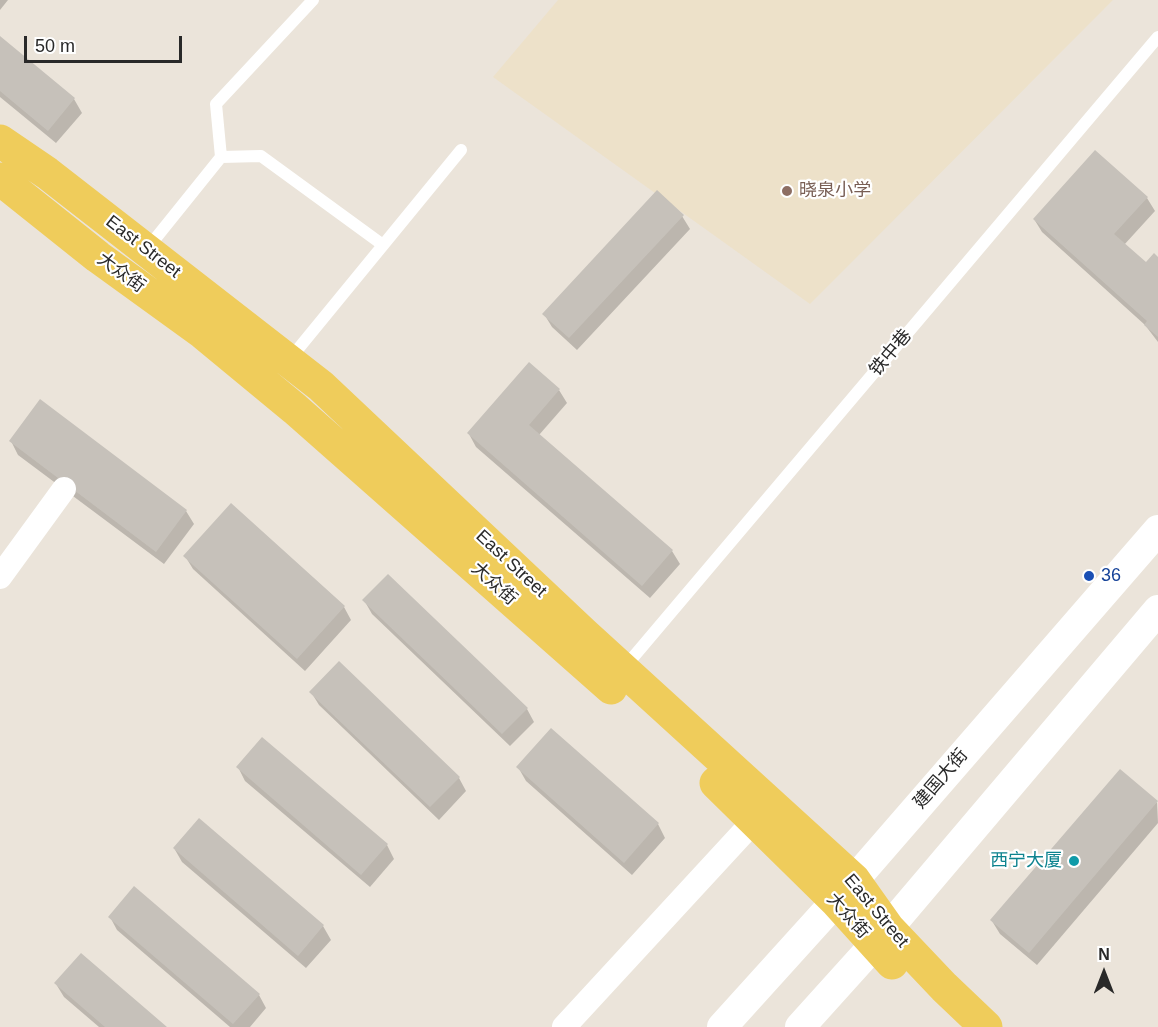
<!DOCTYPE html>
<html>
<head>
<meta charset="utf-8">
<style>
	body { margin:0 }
	#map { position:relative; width:1158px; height:1027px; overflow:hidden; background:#ebe4da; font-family:Arial,sans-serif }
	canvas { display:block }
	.north { position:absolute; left:1074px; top:943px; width:60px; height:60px; -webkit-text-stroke:4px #fff; paint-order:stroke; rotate:0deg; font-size:16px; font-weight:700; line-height:24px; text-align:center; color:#292929 }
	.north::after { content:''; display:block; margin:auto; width:21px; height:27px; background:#292929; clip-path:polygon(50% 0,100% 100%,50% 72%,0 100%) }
	.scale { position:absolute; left:24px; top:36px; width:158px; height:27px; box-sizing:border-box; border:3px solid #292929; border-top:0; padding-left:8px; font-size:18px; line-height:21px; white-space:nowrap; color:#292929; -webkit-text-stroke:4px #fff; paint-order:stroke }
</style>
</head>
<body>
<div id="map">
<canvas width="1158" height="1027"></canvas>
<div class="north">N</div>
<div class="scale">50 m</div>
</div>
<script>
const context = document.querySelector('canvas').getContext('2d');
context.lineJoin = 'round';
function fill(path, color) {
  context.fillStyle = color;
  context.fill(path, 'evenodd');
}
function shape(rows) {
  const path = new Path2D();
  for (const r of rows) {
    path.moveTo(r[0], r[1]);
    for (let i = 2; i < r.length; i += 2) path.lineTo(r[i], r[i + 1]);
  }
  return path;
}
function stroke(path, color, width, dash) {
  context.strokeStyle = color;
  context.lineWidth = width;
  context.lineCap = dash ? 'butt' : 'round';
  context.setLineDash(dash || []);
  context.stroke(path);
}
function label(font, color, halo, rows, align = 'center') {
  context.font = font + ' Arial,"Noto Sans SC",sans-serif';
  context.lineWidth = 4.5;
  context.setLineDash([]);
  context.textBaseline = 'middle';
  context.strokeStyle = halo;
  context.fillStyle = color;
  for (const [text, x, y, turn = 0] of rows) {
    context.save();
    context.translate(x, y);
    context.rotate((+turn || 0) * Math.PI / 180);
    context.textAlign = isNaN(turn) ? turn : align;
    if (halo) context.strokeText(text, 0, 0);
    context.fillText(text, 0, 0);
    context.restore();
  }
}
const education = shape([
	[558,0,1113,0,810,304,493,77]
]);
const shadow = shape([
	[0,0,8,0,0,10],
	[0,38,74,99,82,113,56,143,0,97],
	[1147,198,1155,211,1124,245,1146,265,1158,259,1158,342,1145,325,1042,232,1034,219],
	[682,216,690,229,577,350,552,327,544,314],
	[559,390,567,403,539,435,672,551,680,564,650,598,476,447,469,434],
	[11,441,186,511,194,524,164,564,18,455],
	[185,556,344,607,351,620,305,671,193,569],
	[364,600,527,709,534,722,510,746,372,614],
	[311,692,459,778,466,791,439,820,319,705],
	[238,767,387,845,394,859,370,887,245,781],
	[518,767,658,824,665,838,632,875,526,781],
	[1157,802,1158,823,1037,965,1000,934,992,921],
	[199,820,323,926,331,940,306,968,182,862,174,848],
	[110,917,259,995,266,1008,250,1027,230,1027,117,930],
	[56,984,165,1027,99,1027,64,997]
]);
const building = shape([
	[0,36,75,98,48,131,0,91],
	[1095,150,1148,197,1114,234,1146,262,1154,253,1158,257,1158,337,1144,325,1147,321,1033,219],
	[657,190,684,215,569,338,542,314],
	[529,362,560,389,529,425,673,550,642,586,467,433],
	[40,399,187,510,156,552,9,441],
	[231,503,345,606,297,659,183,556],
	[388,574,528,708,502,734,362,600],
	[339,661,460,777,430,807,309,692],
	[551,728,659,823,624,863,516,767],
	[262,737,388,844,361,875,236,767],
	[1120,769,1158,801,1029,953,990,920],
	[199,818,324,925,298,956,173,848],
	[134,886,260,994,233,1024,108,917],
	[81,953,167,1027,105,1027,54,983]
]);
const service = shape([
	[221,157,261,156,383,245],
	[147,249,221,157,216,104,313,0],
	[289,360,461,150],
	[624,668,1158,37]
]);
const minor = shape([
	[0,577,64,489],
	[564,1027,754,821]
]);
const tertiary = shape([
	[722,1027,836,901,1158,530],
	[800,1027,874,945,1158,610]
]);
const primary = shape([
	[0,141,47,173,321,386,583,633,854,880,888,928,944,987,986,1027],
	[0,179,98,257,203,333,295,409,611,688],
	[716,783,836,901,892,963]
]);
const markers = [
	[787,191,6,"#8d6e63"],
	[1089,576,6,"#1a4fb4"],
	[1074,861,6,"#0f9aa8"]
];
const educationNames = [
	["晓泉小学",799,191]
];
const streetNames = [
	["East Street",143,247,38],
	["大众街",121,273,36],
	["铁中巷",891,353,-50],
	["East Street",511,564,43],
	["大众街",494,584,42],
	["建国大街",941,779,-49],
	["East Street",876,911,50],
	["大众街",848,916,48]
];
const transitNames = [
	["36",1101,576]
];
const cultureNames = [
	["西宁大厦",1062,861]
];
fill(education, '#ede1c9');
fill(shadow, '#0003');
fill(building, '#c6c1ba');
stroke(service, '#fff', 12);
stroke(minor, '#fff', 24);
stroke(tertiary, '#fff', 30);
stroke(primary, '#efcc5b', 33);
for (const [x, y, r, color] of markers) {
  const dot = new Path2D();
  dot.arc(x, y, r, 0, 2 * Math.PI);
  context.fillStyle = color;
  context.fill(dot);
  stroke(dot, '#fff', 2);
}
label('18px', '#785e54', '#fff', educationNames, 'left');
label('18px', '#292929', '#fff', streetNames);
label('18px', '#164399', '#fff', transitNames, 'left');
label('18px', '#0d838f', '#fff', cultureNames, 'right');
</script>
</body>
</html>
